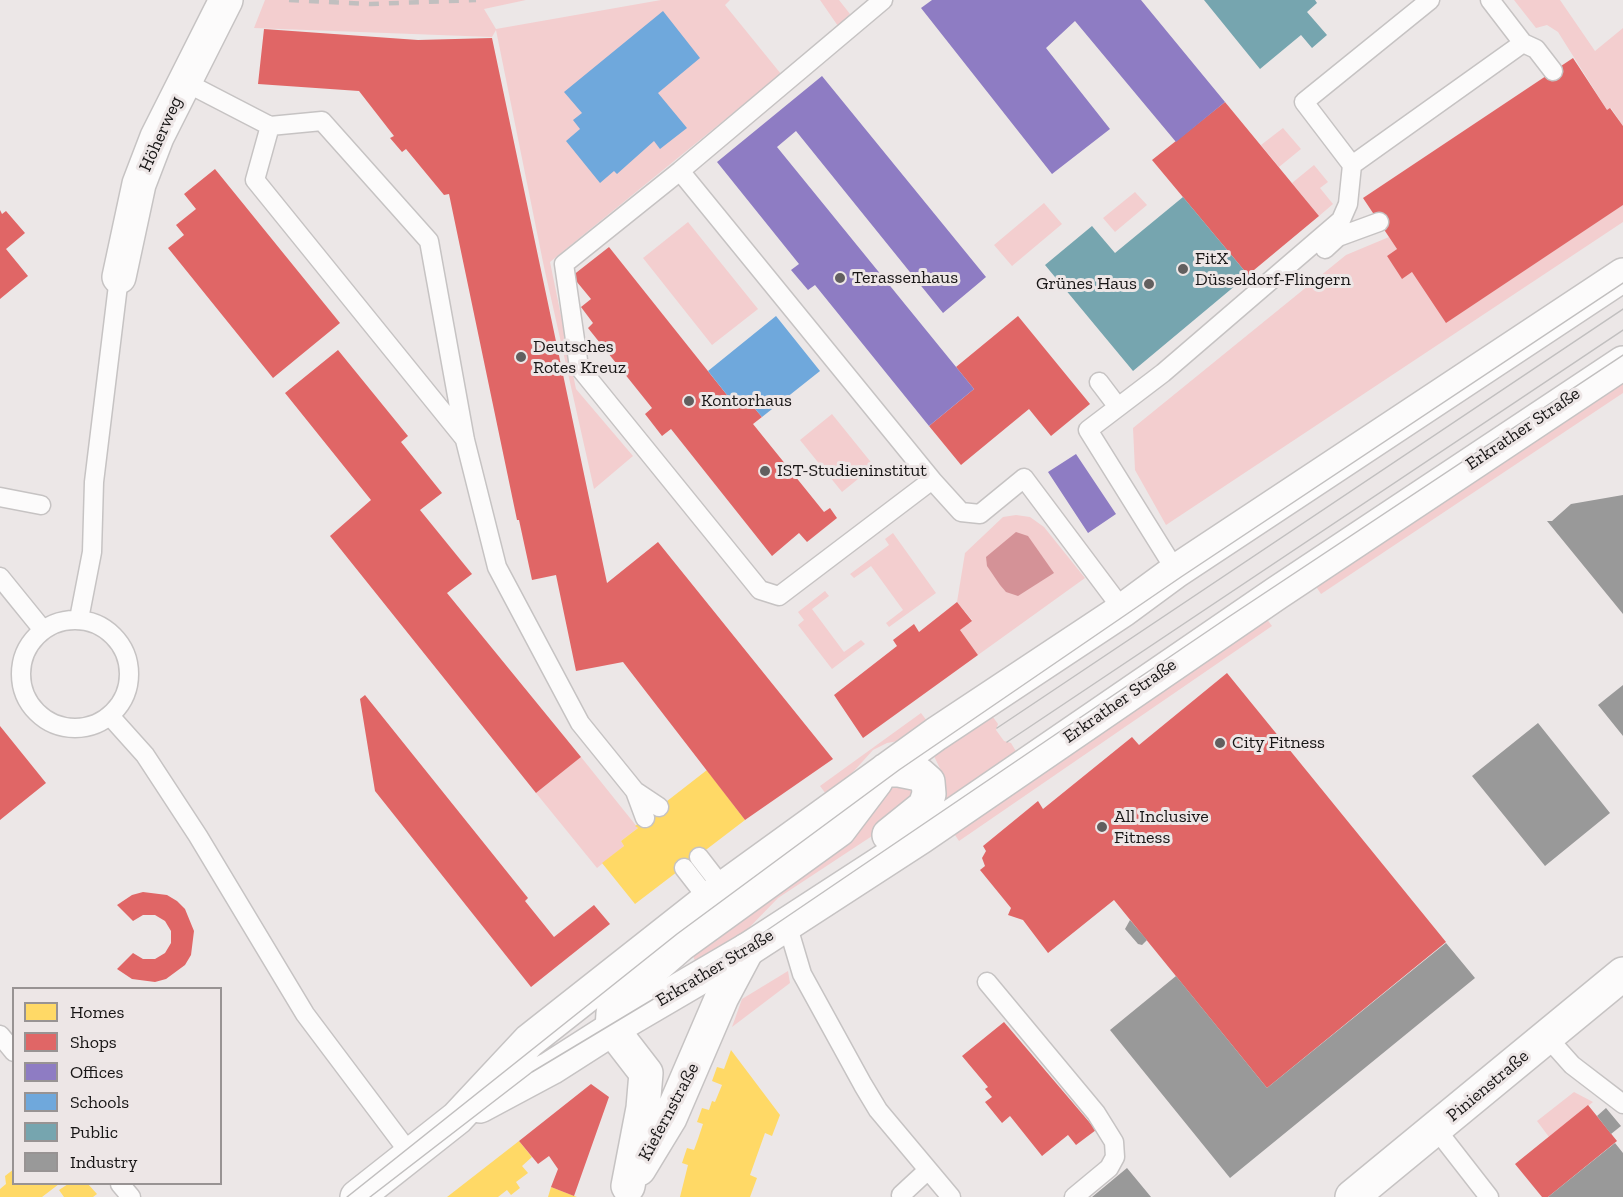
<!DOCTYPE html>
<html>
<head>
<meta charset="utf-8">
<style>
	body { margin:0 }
	#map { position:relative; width:1623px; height:1197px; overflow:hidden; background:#ece7e7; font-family:"Zilla Slab",serif }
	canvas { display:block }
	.legend { position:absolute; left:12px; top:987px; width:210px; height:198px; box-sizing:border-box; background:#ede6e6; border:2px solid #989393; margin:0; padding:8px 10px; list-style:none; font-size:18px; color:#181616 }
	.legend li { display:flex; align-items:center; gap:12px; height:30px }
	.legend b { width:30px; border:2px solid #989393 }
</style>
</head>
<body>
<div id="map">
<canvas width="1623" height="1197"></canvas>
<ul class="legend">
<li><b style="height:16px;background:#ffd966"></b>Homes</li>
<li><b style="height:16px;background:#e06666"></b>Shops</li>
<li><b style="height:16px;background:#8e7cc3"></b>Offices</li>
<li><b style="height:16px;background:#6fa8dc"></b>Schools</li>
<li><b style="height:16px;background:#76a5af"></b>Public</li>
<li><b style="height:16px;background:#999"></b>Industry</li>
</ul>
</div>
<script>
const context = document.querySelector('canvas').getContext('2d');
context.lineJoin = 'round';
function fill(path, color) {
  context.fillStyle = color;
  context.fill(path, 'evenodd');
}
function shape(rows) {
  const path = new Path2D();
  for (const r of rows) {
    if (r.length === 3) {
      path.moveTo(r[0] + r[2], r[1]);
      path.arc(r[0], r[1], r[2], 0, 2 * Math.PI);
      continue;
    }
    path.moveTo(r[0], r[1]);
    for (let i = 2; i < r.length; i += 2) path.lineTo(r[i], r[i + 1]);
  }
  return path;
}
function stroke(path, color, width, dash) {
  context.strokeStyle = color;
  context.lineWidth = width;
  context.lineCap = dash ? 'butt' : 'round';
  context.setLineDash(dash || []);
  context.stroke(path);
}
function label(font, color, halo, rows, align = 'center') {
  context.font = font + ' "Zilla Slab",serif';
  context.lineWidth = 6;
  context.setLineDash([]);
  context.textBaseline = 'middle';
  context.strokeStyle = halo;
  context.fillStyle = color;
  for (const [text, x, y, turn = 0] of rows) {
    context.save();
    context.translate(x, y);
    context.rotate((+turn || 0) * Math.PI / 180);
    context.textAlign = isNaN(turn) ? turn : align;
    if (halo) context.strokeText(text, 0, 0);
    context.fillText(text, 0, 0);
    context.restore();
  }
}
const green = shape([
	[265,0,526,0,484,9,496,29,661,0,730,0,725,5,781,74,550,262,576,389,633,456,594,489,544,267,496,30,492,37,254,28],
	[820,0,839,0,850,14,838,26],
	[1514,0,1560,0,1595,51,1623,28,1623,126,1611,108,1607,110,1558,32,1547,25,1536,28],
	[1283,128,1301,149,1279,167,1261,145],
	[1314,165,1328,182,1320,188,1333,204,1319,216,1292,183],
	[1135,192,1147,205,1115,232,1103,218],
	[1044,203,1062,224,1012,266,994,245],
	[1623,205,1623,222,1166,525,1135,470,1133,428,1346,255,1389,237,1397,249,1387,256,1403,278,1412,272],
	[688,222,758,309,712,345,643,258],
	[1623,380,1623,393,1321,594,1315,585],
	[832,414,874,466,842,492,800,440],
	[1016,515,1030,517,1044,527,1085,578,978,655,960,630,972,620,957,602,965,553,1003,517],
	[893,533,936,593,889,627,886,623,903,610,871,566,854,578,850,574,889,545,885,539],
	[825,591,829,596,812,609,844,652,861,640,865,644,832,669,798,625,804,620,798,612],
	[1266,618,1272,626,959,841,953,832],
	[921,713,927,721,904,740,887,743,873,750,844,782,826,794,820,786],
	[990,713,998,724,996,730,1004,741,1011,743,1017,753,943,805,944,777,933,754],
	[581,757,638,828,621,841,624,846,597,868,536,793],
	[889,785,905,785,913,791,910,811,778,898,742,935,696,964,691,950],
	[788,971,790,983,732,1027,742,999],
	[1574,1092,1593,1102,1549,1137,1537,1121]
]);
const water = shape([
	[1016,532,1028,536,1054,573,1018,596,1006,592,1000,585,987,566,986,557]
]);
const homes = shape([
	[707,770,745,820,635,904,602,863,624,846,621,841,638,828,635,826],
	[731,1050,780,1115,772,1136,765,1133,750,1175,757,1178,750,1197,680,1197,688,1165,682,1163,687,1148,694,1150,698,1139,703,1124,697,1122,702,1108,709,1110,712,1101,715,1102,722,1085,712,1081,717,1067,724,1069],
	[519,1141,532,1157,522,1166,528,1173,516,1182,520,1188,511,1195,507,1190,498,1197,447,1197],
	[14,1169,14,1184,59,1184,42,1197,0,1197,0,1189,6,1184,5,1176],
	[68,1184,88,1184,97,1194,93,1197,64,1197,59,1190],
	[551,1187,577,1197,548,1197]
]);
const shops = shape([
	[264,29,418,40,492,38,607,583,658,542,833,759,745,820,623,662,576,671,556,575,532,580,519,520,517,520,449,194,444,195,406,149,402,152,390,138,394,136,359,91,258,84],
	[1573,58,1607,110,1610,108,1623,126,1623,205,1446,323,1412,272,1402,279,1387,256,1397,249,1363,198],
	[1225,102,1319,216,1248,275,1152,160],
	[215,169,340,323,273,378,168,248,184,235,176,225,196,209,184,194],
	[0,210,2,214,6,211,25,233,6,249,28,276,0,299],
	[609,247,735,405,745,397,762,417,753,424,824,512,830,508,837,518,807,542,799,533,772,556,671,429,662,436,645,414,652,408,588,328,593,323,581,307,591,299,572,276],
	[1018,316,1090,404,1051,436,1029,409,961,465,929,426,974,389,956,367],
	[338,350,408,436,401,442,442,493,420,510,472,574,447,593,581,757,536,793,330,536,371,500,285,393],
	[957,602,972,621,960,630,978,655,863,738,834,695,897,646,893,640,914,624,919,632],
	[1227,673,1446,942,1267,1088,1114,900,1048,953,1023,920,1008,915,1011,908,980,870,985,866,982,858,986,851,983,846,1038,801,1043,809,1132,737,1139,745],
	[365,695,528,898,525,901,554,937,594,905,610,924,531,987,375,791,360,699],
	[0,726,46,783,0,820],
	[143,892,167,895,177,901,185,909,194,931,191,955,185,965,166,979,155,982,132,979,117,969,133,953,143,959,155,959,165,953,171,943,171,931,165,921,155,915,143,915,133,921,117,905,132,895],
	[1004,1022,1096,1130,1076,1145,1068,1135,1042,1156,1010,1116,1002,1123,985,1102,992,1097,985,1089,988,1087,962,1056],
	[591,1084,609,1097,574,1196,551,1187,558,1169,549,1156,538,1164,519,1141],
	[1588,1105,1617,1141,1548,1197,1542,1197,1515,1164]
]);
const offices = shape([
	[932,0,1141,0,1225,102,1176,142,1075,21,1046,48,1110,129,1052,174,921,8],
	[822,76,986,277,943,313,796,131,777,147,974,389,929,426,815,285,808,290,791,270,799,264,717,162],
	[1076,454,1116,514,1088,533,1048,472]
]);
const schools = shape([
	[663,11,700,58,658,93,687,128,660,149,654,141,617,174,614,171,600,183,566,141,580,129,573,120,582,113,564,92],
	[776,316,820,371,762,417,745,397,735,405,708,371]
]);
const public = shape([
	[1204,0,1315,0,1317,3,1307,12,1327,35,1312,48,1301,35,1260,69],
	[1183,197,1248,275,1133,371,1045,265,1092,226,1115,253]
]);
const industry = shape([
	[1623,495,1623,614,1547,521,1552,521,1571,504],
	[1623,685,1623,736,1598,705],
	[1538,723,1610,813,1545,866,1472,776],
	[1130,920,1147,940,1142,945,1138,944,1125,929],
	[1446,943,1475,978,1230,1178,1110,1030,1176,976,1267,1088],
	[1606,1108,1621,1126,1611,1134,1597,1116],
	[1615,1143,1623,1153,1623,1197,1548,1197],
	[1127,1168,1151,1197,1092,1197]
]);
const lane = shape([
	[883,0,680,171,564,264,579,367,760,590,779,596,932,480,961,512,980,514,1024,478,1123,610],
	[1523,43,1536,49,1553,71],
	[185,82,270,126,322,121,429,241,465,440,497,567,580,723,635,791,645,818],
	[270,126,255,180,464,438],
	[1352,165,1523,43,1490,0],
	[680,171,932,480],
	[1325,249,1338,237,1379,222],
	[1099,382,1118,407],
	[0,497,41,505],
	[1176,571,1088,430,1163,373,1341,220,1348,204,1352,165,1304,102,1430,0],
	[0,577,43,630],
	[79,619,92,552,94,482,119,277],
	[75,674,54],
	[110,716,145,755,198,836,305,1014,411,1155],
	[635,791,659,807],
	[699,857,723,888],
	[684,868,708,899],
	[785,917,802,974,863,1085,878,1110,951,1197],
	[987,982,1096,1113,1114,1142,1115,1157,1109,1168,1074,1197],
	[0,1035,14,1052],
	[1547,1037,1572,1065,1623,1104],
	[1436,1129,1489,1197],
	[120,1184,131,1197],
	[901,1195,928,1170]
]);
const street = shape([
	[119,277,139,184,157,137,226,0],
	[639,1169,670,1118,722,997,747,950],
	[628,1186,643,1108,646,1073,612,1029,613,1013,619,998,680,945,839,830,876,781],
	[1352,1197,1623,974]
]);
const primary = shape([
	[886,770,899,770,919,774,928,782,929,794,925,806,889,835],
	[480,1106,551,1068,612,1029,747,950,921,837,1277,593,1623,363],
	[357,1197,457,1118,529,1041,723,888,936,734,1123,610,1176,571,1623,275]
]);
const tram = shape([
	[997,728,1623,309],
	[1007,742,1623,330],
	[347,1197,677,934,899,770,1181,577,1623,283],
	[370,1197,532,1072,760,935,1227,618,1623,355]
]);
const rail = shape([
	[289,0,371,4,476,0]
]);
const markers = [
	[1183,269,6,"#625f5f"],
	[840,278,6,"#625f5f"],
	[1149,284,6,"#625f5f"],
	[521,357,6,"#625f5f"],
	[689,401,6,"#625f5f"],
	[765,471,6,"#625f5f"],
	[1220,743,6,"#625f5f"],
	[1102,827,6,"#625f5f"]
];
const streetNames = [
	["Höherweg",161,134,-66],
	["Erkrather Straße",1523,429,-34],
	["Erkrather Straße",1120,701,-35],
	["Erkrather Straße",715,968,-31],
	["Pinienstraße",1488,1086,-40],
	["Kiefernstraße",669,1112,-62]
];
const poiNames = [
	["FitX",1195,259],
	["Düsseldorf-Flingern",1195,280],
	["Terassenhaus",852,278],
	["Grünes Haus",1137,284,"right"],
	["Deutsches",533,347],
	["Rotes Kreuz",533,368],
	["Kontorhaus",701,401],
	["IST-Studieninstitut",777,471],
	["City Fitness",1232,743],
	["All Inclusive",1114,817],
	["Fitness",1114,838]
];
fill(green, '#f3cecf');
fill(water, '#d49297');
fill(homes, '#ffd966');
fill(shops, '#e06666');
fill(offices, '#8e7cc3');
fill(schools, '#6fa8dc');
fill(public, '#76a5af');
fill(industry, '#999');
stroke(lane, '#c6c3c3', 21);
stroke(street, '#c6c3c3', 36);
stroke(primary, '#c6c3c3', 36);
stroke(lane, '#fcfbfb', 18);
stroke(street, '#fcfbfb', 33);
stroke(primary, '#fcfbfb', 33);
stroke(tram, '#c1bfbf', 1.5);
stroke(rail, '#c1bfbf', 4.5, [10, 10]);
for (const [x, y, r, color] of markers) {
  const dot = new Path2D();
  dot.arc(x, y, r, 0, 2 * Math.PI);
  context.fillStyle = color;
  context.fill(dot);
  stroke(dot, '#ede6e6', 2);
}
label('18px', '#181616', '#ede6e6', streetNames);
label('18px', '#181616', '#ede6e6', poiNames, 'left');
</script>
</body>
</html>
